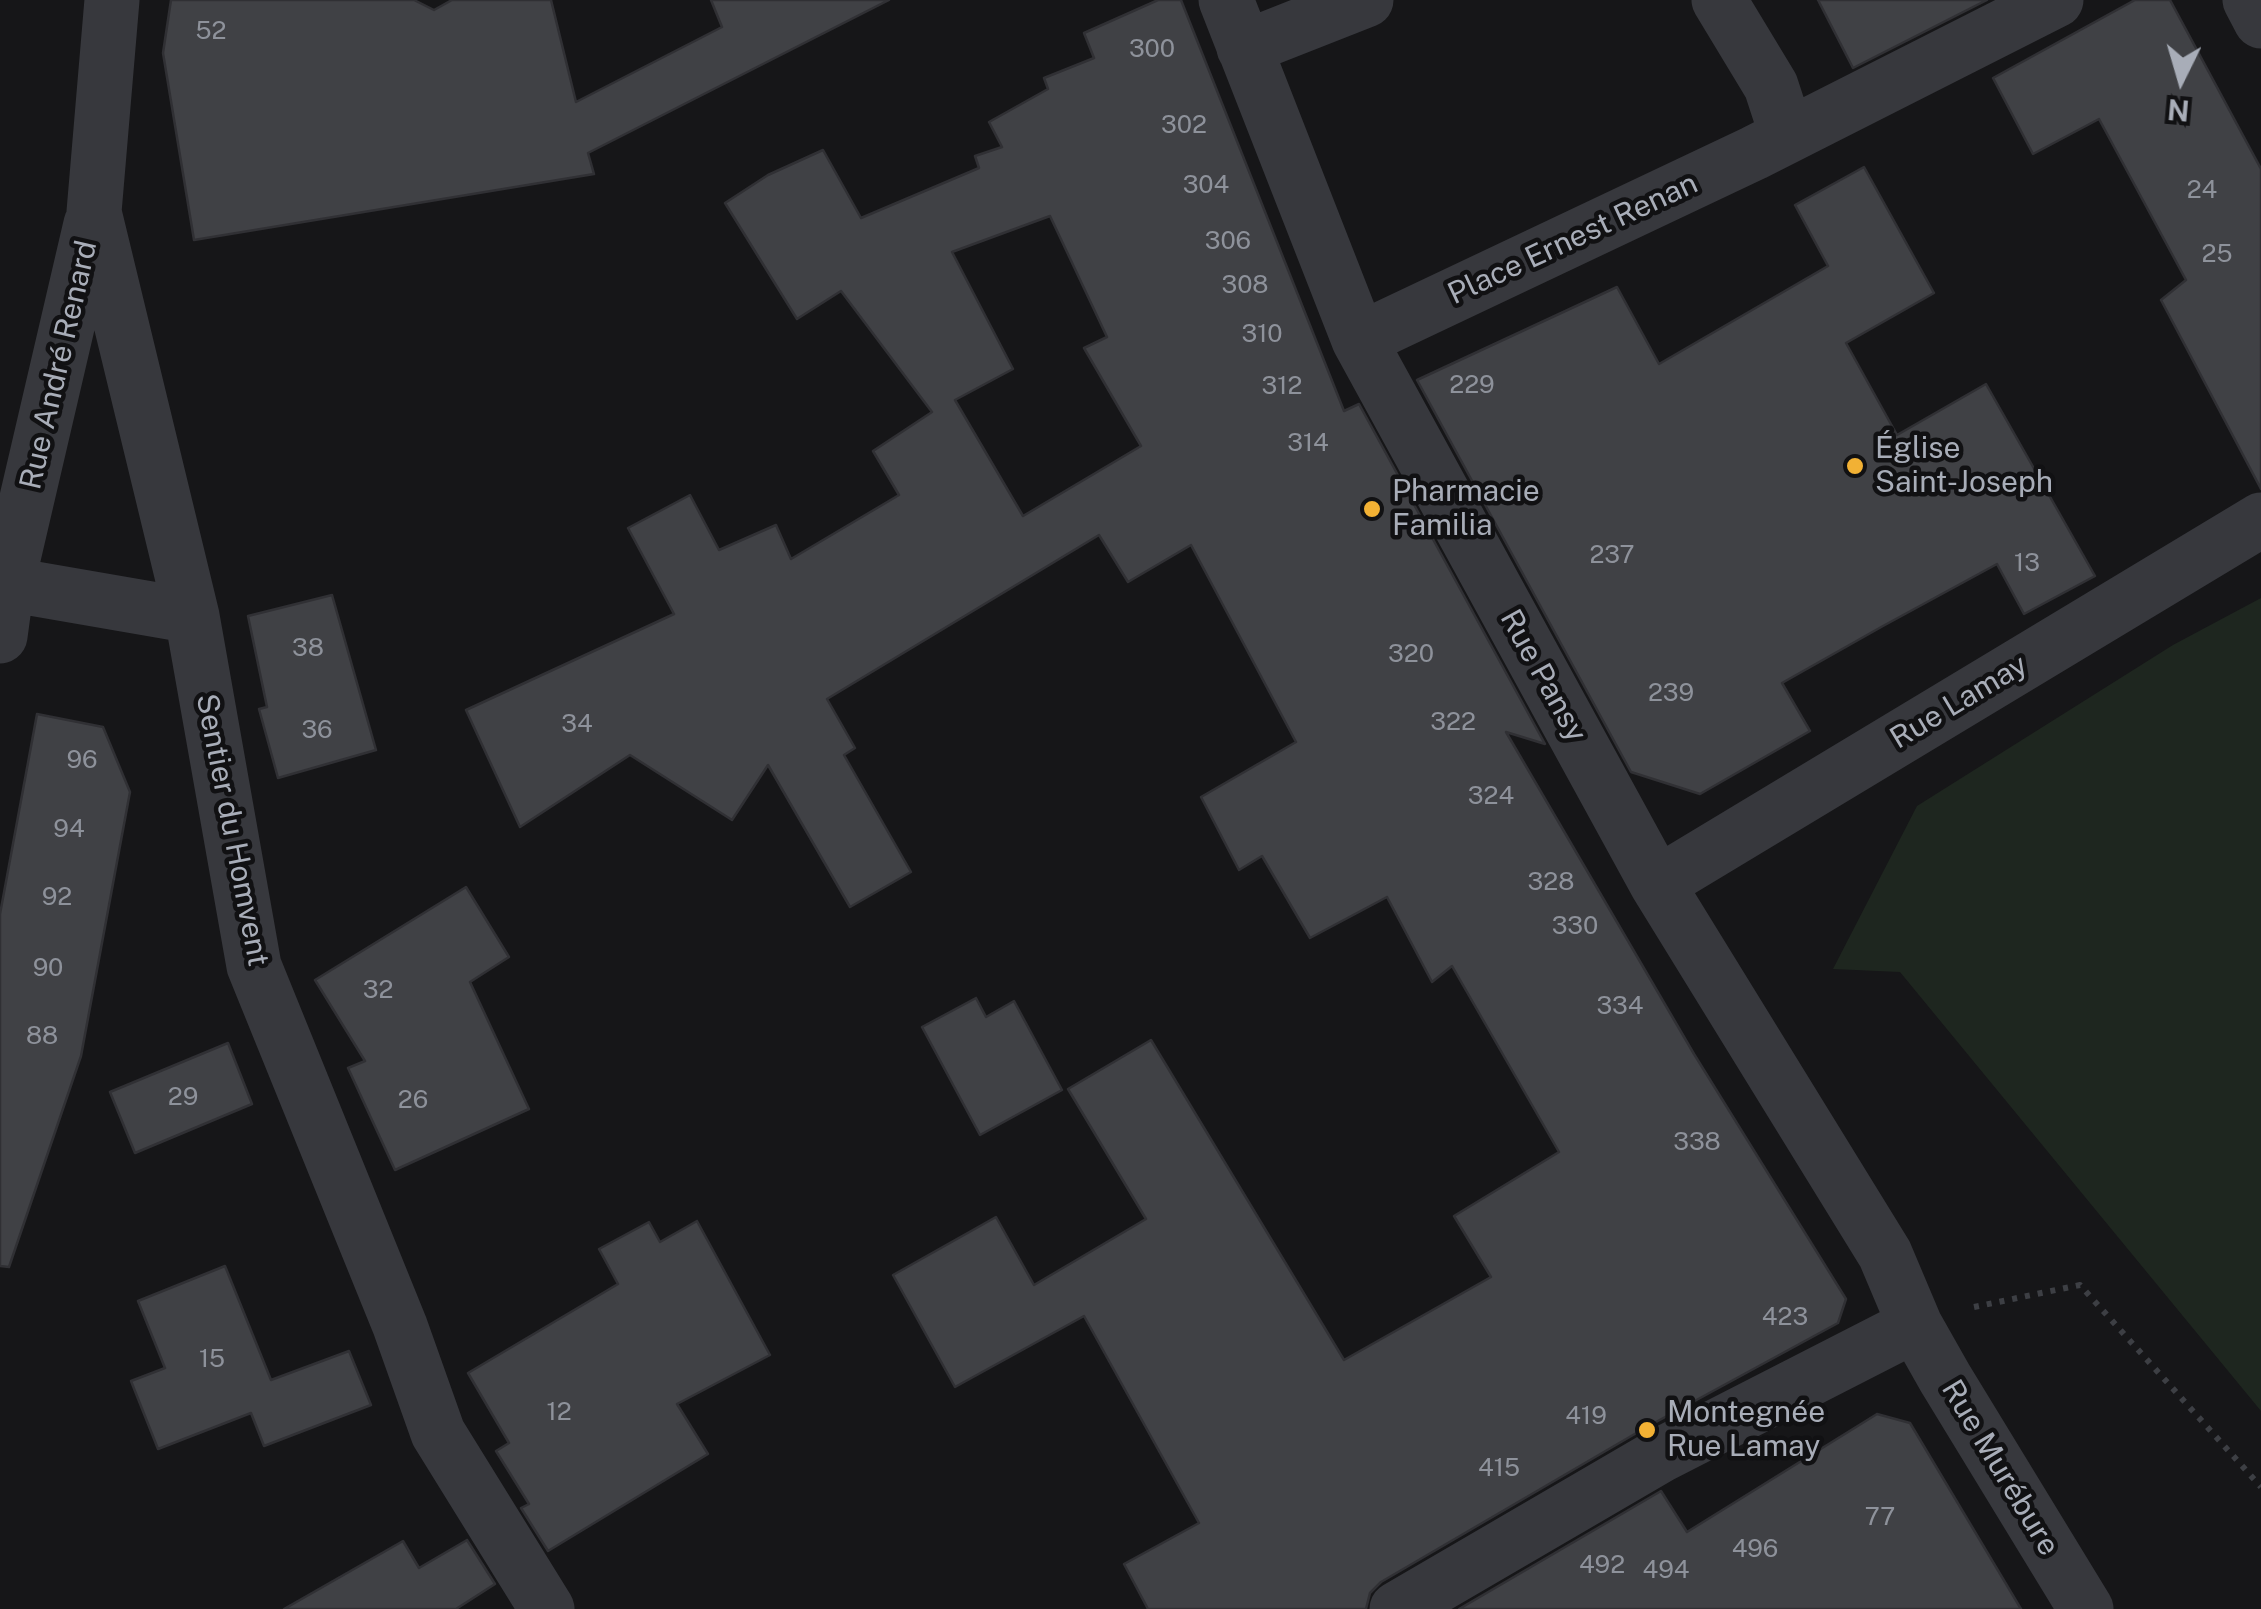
<!DOCTYPE html>
<html>
<head>
<meta charset="utf-8">
<style>
	body { margin:0 }
	#map { position:relative; width:2261px; height:1609px; overflow:hidden; background:#161618; font-family:"Public Sans",sans-serif }
	canvas { display:block }
	.north { position:absolute; left:2131px; top:30px; width:100px; height:100px; -webkit-text-stroke:8px #111113; paint-order:stroke; rotate:185deg; font-size:28px; font-weight:700; line-height:40px; text-align:center; color:#a8adb8 }
	.north::after { content:''; display:block; margin:auto; width:35px; height:45px; background:#a8adb8; clip-path:polygon(50% 0,100% 100%,50% 72%,0 100%) }
</style>
</head>
<body>
<div id="map">
<canvas width="2261" height="1609"></canvas>
<div class="north">N</div>
</div>
<script>
const context = document.querySelector('canvas').getContext('2d');
context.lineJoin = 'round';
function fill(path, color) {
  context.fillStyle = color;
  context.fill(path, 'evenodd');
}
function shape(rows) {
  const path = new Path2D();
  for (const r of rows) {
    path.moveTo(r[0], r[1]);
    for (let i = 2; i < r.length; i += 2) path.lineTo(r[i], r[i + 1]);
  }
  return path;
}
function stroke(path, color, width, dash) {
  context.strokeStyle = color;
  context.lineWidth = width;
  context.lineCap = dash ? 'butt' : 'round';
  context.setLineDash(dash || []);
  context.stroke(path);
}
function label(font, color, halo, rows, align = 'center') {
  context.font = font + ' "Public Sans",sans-serif';
  context.lineWidth = 9;
  context.setLineDash([]);
  context.textBaseline = 'middle';
  context.strokeStyle = halo;
  context.fillStyle = color;
  for (const [text, x, y, turn = 0] of rows) {
    context.save();
    context.translate(x, y);
    context.rotate((+turn || 0) * Math.PI / 180);
    context.textAlign = isNaN(turn) ? turn : align;
    if (halo) context.strokeText(text, 0, 0);
    context.fillText(text, 0, 0);
    context.restore();
  }
}
const green = shape([
	[2261,598,2261,1411,1900,972,1833,969,1917,806,2173,645]
]);
const building = shape([
	[171,0,414,0,434,10,452,0,551,0,576,102,722,27,711,0,889,0,588,153,594,174,194,240,163,53,171,0],
	[1158,0,1181,0,1344,411,1359,404,1545,744,1506,732,1694,1054,1846,1299,1838,1323,1645,1428,1381,1582,1370,1593,1366,1609,1148,1609,1124,1564,1199,1523,1084,1316,955,1387,893,1275,996,1217,1034,1285,1146,1219,1068,1089,1151,1040,1344,1360,1491,1277,1454,1216,1559,1152,1452,966,1432,982,1387,897,1310,938,1262,856,1239,870,1201,797,1296,742,1191,545,1128,582,1099,535,827,699,855,748,844,755,911,872,850,907,768,765,732,820,630,755,520,827,466,710,674,614,628,528,690,495,719,550,776,525,791,559,899,495,873,451,932,412,841,291,797,319,725,203,768,175,823,150,861,218,979,168,975,156,1002,147,989,122,1048,89,1044,78,1094,58,1084,33,1158,0],
	[1050,216,1107,337,1084,348,1141,446,1023,516,955,400,1013,369,952,252,1050,216],
	[1818,0,1987,0,1853,68,1818,0],
	[2135,0,2170,0,2261,169,2261,489,2161,300,2186,280,2099,119,2033,154,1993,78,2135,0],
	[1864,167,1934,293,1846,343,1897,435,1986,384,2095,576,2024,614,1997,564,1883,626,1782,683,1810,731,1700,794,1631,772,1417,380,1617,287,1659,364,1828,266,1795,205,1864,167],
	[332,595,376,750,278,778,259,709,267,707,248,616,332,595],
	[37,714,103,727,130,792,81,1056,9,1267,0,1266,0,914,37,714],
	[466,887,509,957,470,982,529,1109,395,1170,348,1068,365,1061,315,980,466,887],
	[976,998,986,1017,1014,1001,1062,1090,980,1135,922,1027,976,998],
	[228,1043,252,1104,135,1153,110,1092,228,1043],
	[697,1221,770,1355,677,1404,708,1454,548,1551,521,1508,529,1504,496,1451,509,1443,468,1373,618,1284,599,1249,649,1222,660,1242,697,1221],
	[225,1266,271,1380,349,1351,371,1405,264,1446,251,1413,158,1449,131,1381,165,1368,138,1301,225,1266],
	[1877,1414,1910,1423,2021,1609,1459,1609,1661,1491,1687,1532,1877,1414],
	[467,1540,495,1584,456,1609,284,1609,403,1541,419,1568,467,1540]
]);
const path = shape([
	[1974,1307,2080,1285,2261,1487]
]);
const street = shape([
	[112,0,94,212,192,616,254,966,400,1326,438,1433,547,1609],
	[1226,0,1359,340,1657,884,1885,1254,1915,1325,1945,1378,2086,1609],
	[1719,0,1771,86,1787,135],
	[2250,0,2261,21],
	[1244,48,1366,0],
	[1359,340,1754,153,2056,0],
	[7,584,192,616],
	[0,636,7,584,91,224],
	[1657,884,2261,520],
	[1397,1609,1661,1455,1915,1325]
]);
const markers = [
	[1855,466,10,"#f2b134"],
	[1372,509,10,"#f2b134"],
	[1647,1430,10,"#f2b134"]
];
const numberNames = [
	["52",211,31],
	["300",1152,49],
	["302",1184,125],
	["304",1206,185],
	["24",2202,190],
	["306",1228,241],
	["25",2217,254],
	["308",1245,285],
	["310",1262,334],
	["229",1472,385],
	["312",1282,386],
	["314",1308,443],
	["237",1612,555],
	["13",2027,563],
	["38",308,648],
	["320",1411,654],
	["239",1671,693],
	["322",1453,722],
	["34",577,724],
	["36",317,730],
	["96",82,760],
	["324",1491,796],
	["94",69,829],
	["328",1551,882],
	["92",57,897],
	["330",1575,926],
	["90",48,968],
	["32",378,990],
	["334",1620,1006],
	["88",42,1036],
	["29",183,1097],
	["26",413,1100],
	["338",1697,1142],
	["423",1785,1317],
	["15",212,1359],
	["12",559,1412],
	["419",1586,1416],
	["415",1499,1468],
	["77",1880,1517],
	["496",1755,1549],
	["492",1602,1565],
	["494",1666,1570]
];
const streetNames = [
	["Place Ernest Renan",1573,239,-25],
	["Rue André Renard",59,365,-77],
	["Rue Pansy",1543,676,61],
	["Rue Lamay",1959,702,-31],
	["Sentier du Homvent",232,830,79],
	["Rue Murébure",2000,1468,59]
];
const poiNames = [
	["Église",1875,449],
	["Saint-Joseph",1875,483],
	["Pharmacie",1392,492],
	["Familia",1392,526],
	["Montegnée",1667,1413],
	["Rue Lamay",1667,1447]
];
fill(green, '#1e261f');
fill(building, '#404145');
stroke(building, '#303034', 2.5);
stroke(path, '#3d3f44', 6, [5, 8]);
stroke(street, '#37383d', 55);
for (const [x, y, r, color] of markers) {
  const dot = new Path2D();
  dot.arc(x, y, r, 0, 2 * Math.PI);
  context.fillStyle = color;
  context.fill(dot);
  stroke(dot, '#111113', 4);
}
label('25px', '#8e929b', null, numberNames);
label('30px', '#a8adb8', '#111113', streetNames);
label('30px', '#a8adb8', '#111113', poiNames, 'left');
</script>
</body>
</html>
